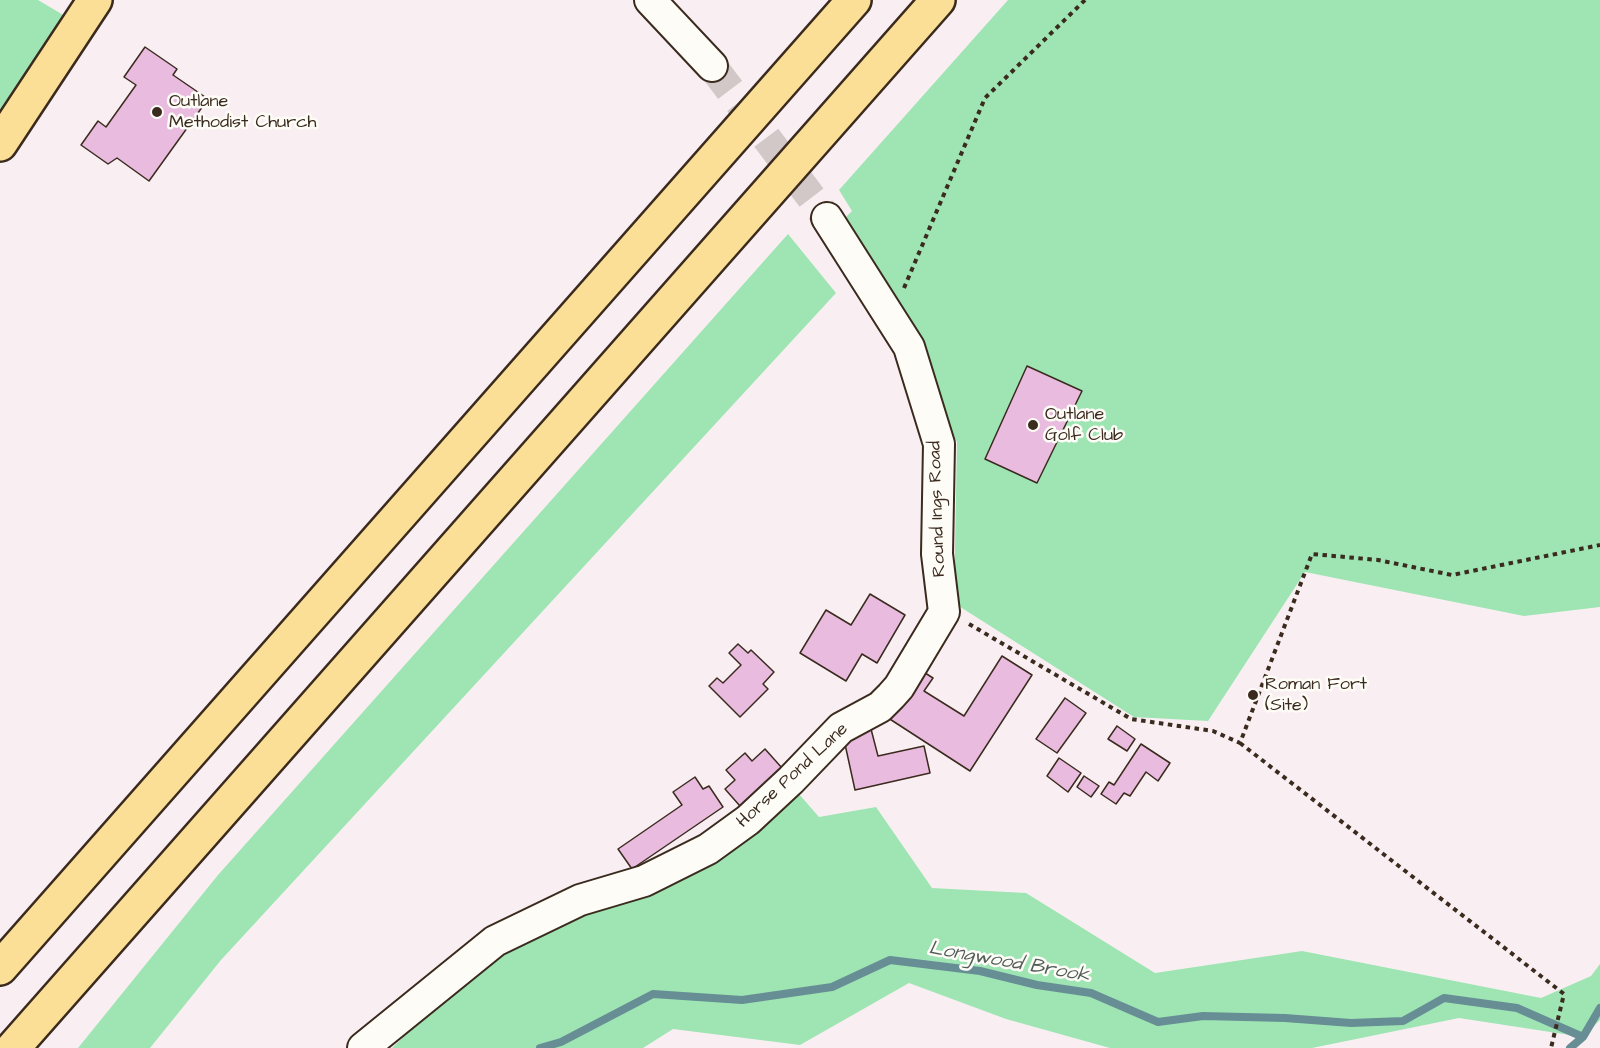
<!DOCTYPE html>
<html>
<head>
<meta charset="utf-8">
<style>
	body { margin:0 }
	canvas { display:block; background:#f9eff2 }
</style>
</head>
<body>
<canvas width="1600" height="1048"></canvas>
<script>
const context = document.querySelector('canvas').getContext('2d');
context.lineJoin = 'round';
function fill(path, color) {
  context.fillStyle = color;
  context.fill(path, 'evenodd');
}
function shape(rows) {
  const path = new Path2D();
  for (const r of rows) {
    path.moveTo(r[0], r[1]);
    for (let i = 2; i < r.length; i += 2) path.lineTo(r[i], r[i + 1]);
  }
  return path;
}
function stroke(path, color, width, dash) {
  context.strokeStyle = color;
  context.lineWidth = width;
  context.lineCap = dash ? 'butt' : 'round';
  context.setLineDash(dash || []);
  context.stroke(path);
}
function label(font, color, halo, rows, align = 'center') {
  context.font = font + ' "Architects Daughter",sans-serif';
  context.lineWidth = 5;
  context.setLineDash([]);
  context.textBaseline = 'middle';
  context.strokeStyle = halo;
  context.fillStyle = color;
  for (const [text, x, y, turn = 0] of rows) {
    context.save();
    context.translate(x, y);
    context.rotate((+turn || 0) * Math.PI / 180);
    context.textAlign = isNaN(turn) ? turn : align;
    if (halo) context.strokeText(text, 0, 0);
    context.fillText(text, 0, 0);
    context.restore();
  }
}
const green = shape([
	[0,0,38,0,65,16,0,118],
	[1008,0,1600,0,1600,607,1524,616,1305,572,1208,721,1134,717,954,603,957,442,838,225,852,211,839,190],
	[788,234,836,293,221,960,150,1048,78,1048,218,875],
	[799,794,819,817,876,807,932,888,1026,893,1155,973,1302,951,1541,998,1591,976,1600,964,1600,1020,1583,1037,1459,1018,1312,1048,1110,1048,1006,1019,909,983,800,1045,673,1029,643,1048,392,1048,494,950,712,861]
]);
const stream = shape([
	[540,1048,561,1042,653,994,742,1000,832,987,890,960,980,971,1037,985,1091,993,1158,1022,1203,1016,1285,1018,1351,1023,1403,1021,1444,998,1517,1008,1583,1037,1600,1008],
	[1570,1048,1583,1037]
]);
const building = shape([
	[145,47,177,69,173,75,208,99,149,181,117,158,108,164,81,145,98,121,106,127,136,85,124,77,145,47],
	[1027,366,1082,391,1037,483,985,459,1027,366],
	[870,594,905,615,877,663,862,654,846,681,800,653,826,610,851,625,870,594],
	[738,644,748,653,751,650,774,672,763,684,768,689,740,717,709,686,717,678,723,683,741,665,729,653,738,644],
	[1002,656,1032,675,970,771,882,714,914,666,933,678,924,691,964,716,1002,656],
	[1065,698,1086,713,1057,753,1036,739,1065,698],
	[1117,726,1135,739,1127,751,1108,739,1117,726],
	[871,729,878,756,924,746,930,773,855,790,843,735,871,729],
	[1141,744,1170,763,1158,781,1146,772,1130,796,1124,793,1116,804,1101,794,1109,782,1114,785,1141,744],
	[765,749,782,768,740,806,725,789,735,780,726,770,745,753,752,761,765,749],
	[1059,758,1081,773,1068,792,1047,776,1059,758],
	[1084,776,1099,786,1091,797,1077,787,1084,776],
	[695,777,703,789,709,786,723,807,632,869,618,849,682,805,673,792,695,777]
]);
const minorTunnel = shape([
	[712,66,827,218]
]);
const path = shape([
	[904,288,985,98,1085,0],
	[969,624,1131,719,1213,731,1240,743,1312,554,1378,560,1452,575,1600,545],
	[1240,743,1564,994,1551,1048]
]);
const minor = shape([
	[650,0,712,66],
	[363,1048,495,941,580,900,644,881,708,849,748,820,791,780,841,728,880,707,891,696,899,687,944,612,937,554,939,444,909,347,827,218]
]);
const major = shape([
	[0,144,95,0]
]);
const highway = shape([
	[0,968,854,0],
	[13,1048,938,0]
]);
const markers = [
	[157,112,6,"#3b2a1e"],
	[1033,425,6,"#3b2a1e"],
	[1253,695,6,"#3b2a1e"]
];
const poiNames = [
	["Outlane",169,102],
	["Methodist Church",169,123],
	["Outlane",1045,415],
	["Golf Club",1045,436],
	["Roman Fort",1265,685],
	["(Site)",1265,706]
];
const streetNames = [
	["Round Ings Road",938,509,-92],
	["Horse Pond Lane",793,776,-43]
];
const waterNames = [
	["Longwood Brook",1009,963,10]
];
fill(green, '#9ee5b3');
stroke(stream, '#678e94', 8);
fill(building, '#e8bbdf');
stroke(building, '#3b2a1e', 1.5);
stroke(minorTunnel, '#d3c8c8', 30, [30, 15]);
stroke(minor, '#3b2a1e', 34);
stroke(major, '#3b2a1e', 38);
stroke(highway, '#3b2a1e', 38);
stroke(path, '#3b2a1e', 4, [4.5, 4.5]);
stroke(minor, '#fdfcf7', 30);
stroke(major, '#fbdf96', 33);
stroke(highway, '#fbdf96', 33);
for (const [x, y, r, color] of markers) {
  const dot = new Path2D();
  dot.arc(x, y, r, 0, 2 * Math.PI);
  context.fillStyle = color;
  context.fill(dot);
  stroke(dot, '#fdfcf7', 2);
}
label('18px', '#3b2a1e', '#fdfcf7', poiNames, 'left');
label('18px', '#3b2a1e', '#fdfcf7', streetNames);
label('italic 20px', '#515c59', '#fdfcf7', waterNames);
</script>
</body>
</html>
